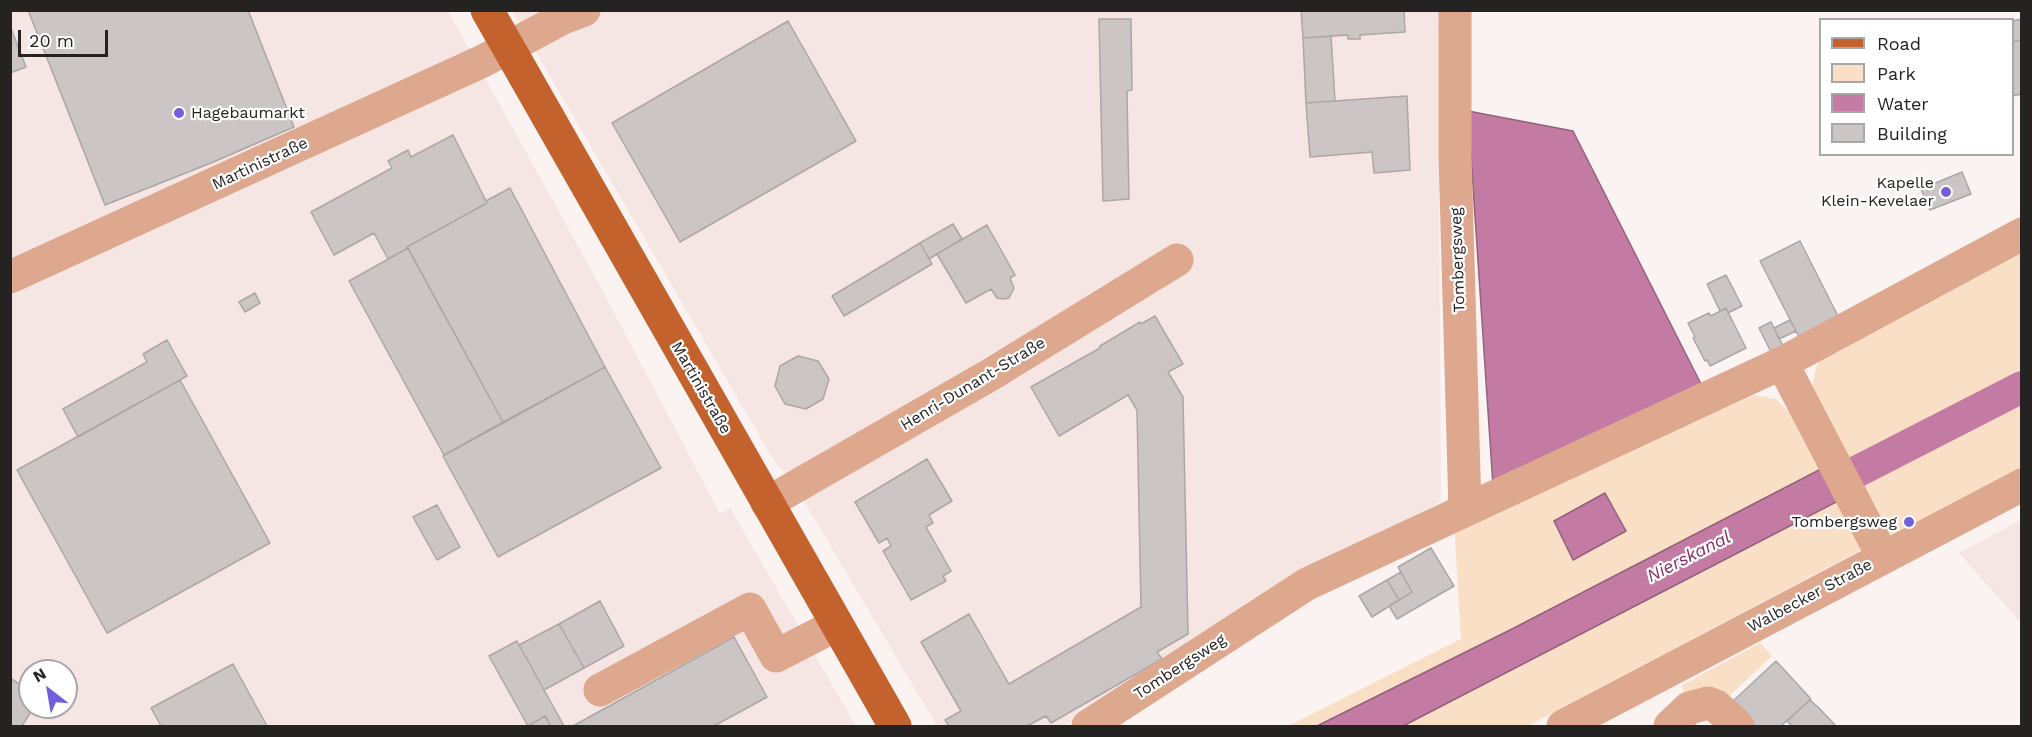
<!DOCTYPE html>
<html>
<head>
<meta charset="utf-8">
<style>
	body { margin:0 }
	#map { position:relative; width:2032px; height:737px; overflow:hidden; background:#faf3f2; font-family:"Work Sans",sans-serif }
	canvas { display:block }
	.frame { position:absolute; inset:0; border:12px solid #252322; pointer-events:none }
	.legend { position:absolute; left:1819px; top:18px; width:195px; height:138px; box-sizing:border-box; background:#fff; border:2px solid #a8a7a7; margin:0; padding:8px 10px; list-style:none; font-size:18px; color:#252322 }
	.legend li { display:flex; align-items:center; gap:12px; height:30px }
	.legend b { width:30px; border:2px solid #a8a7a7 }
	.north { position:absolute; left:18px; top:659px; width:60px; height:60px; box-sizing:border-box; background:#fff; border:2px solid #a8a7a7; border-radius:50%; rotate:329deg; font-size:16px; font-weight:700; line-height:24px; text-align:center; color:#252322 }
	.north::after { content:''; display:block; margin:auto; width:21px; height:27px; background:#7260da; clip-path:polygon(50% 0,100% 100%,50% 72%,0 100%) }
	.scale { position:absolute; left:18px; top:30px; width:90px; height:27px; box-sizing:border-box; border:3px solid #252322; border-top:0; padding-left:8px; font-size:18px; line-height:21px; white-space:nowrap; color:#252322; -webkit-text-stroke:4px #fff; paint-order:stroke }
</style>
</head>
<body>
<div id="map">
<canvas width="2032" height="737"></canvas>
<div class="frame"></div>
<ul class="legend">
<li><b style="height:8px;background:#c3622c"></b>Road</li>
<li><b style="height:16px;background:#f9dfc5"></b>Park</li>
<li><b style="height:16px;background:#c47ba3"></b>Water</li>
<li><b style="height:16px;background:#ccc5c6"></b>Building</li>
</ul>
<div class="north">N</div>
<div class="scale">20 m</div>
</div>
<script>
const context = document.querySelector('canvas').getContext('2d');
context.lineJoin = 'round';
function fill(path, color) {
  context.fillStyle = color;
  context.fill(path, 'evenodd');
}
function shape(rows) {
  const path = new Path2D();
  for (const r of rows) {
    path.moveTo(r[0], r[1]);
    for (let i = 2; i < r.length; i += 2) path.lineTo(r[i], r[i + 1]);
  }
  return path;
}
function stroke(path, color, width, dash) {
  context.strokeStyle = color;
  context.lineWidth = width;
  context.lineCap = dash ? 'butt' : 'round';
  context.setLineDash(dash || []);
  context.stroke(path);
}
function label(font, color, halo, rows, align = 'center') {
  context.font = font + ' "Work Sans",sans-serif';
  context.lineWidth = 4.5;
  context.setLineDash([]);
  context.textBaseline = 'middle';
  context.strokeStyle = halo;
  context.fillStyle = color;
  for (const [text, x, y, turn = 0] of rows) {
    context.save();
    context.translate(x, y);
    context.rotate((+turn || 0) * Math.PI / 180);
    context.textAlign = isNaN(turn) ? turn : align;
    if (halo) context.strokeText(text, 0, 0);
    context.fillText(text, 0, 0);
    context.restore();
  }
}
const built = shape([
	[10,11,448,11,600,286,720,514,730,508,856,726,11,726],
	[30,671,66,671,66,707,30,707],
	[512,11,1438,11,1444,169,1439,191,1441,501,1295,584,1064,726,937,726,801,496,785,472,776,464],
	[2021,520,2021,623,1959,553]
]);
const green = shape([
	[2021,243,2021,470,1884,539,1811,398,1815,372,1822,352],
	[1754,395,1776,399,1793,416,1821,469,1512,629,1317,726,1288,726,1461,639,1454,522,1491,513],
	[1838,501,1861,550,1528,726,1403,726],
	[1760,643,1772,656,1725,700,1688,698,1681,686]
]);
const water = shape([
	[1468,111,1573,131,1702,386,1493,486,1468,111],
	[1821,469,1838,501,1403,726,1317,726,1512,629,1821,469],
	[1605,493,1626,531,1573,560,1554,521,1605,493]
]);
const canal = shape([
	[1819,491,2022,387]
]);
const building = shape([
	[28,10,248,10,294,127,211,163,105,205,28,10],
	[1301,10,1404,10,1405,32,1360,35,1360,39,1348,39,1348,35,1303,38,1301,10],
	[1099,19,1131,19,1132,90,1127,91,1129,199,1103,201,1099,19],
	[2022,19,2022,40,2012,42,2012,21,2022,19],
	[788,21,856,141,680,242,612,123,788,21],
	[10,26,26,67,10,73,10,26],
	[1331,36,1335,101,1306,103,1303,38,1331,36],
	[2022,40,2022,94,2012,96,2012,42,2022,40],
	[1407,96,1410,170,1374,173,1372,152,1310,157,1306,103,1407,96],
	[453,135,487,203,407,247,408,248,388,259,374,233,334,255,311,212,392,168,388,161,408,150,411,157,453,135],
	[1962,172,1971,194,1930,210,1921,189,1962,172],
	[510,188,605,367,503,422,407,247,487,203,486,201,510,188],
	[953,224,962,239,929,259,920,243,953,224],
	[987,225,1015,275,1010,278,1014,288,1009,298,1003,299,997,298,991,289,966,303,937,254,987,225],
	[1800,241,1839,318,1799,337,1760,261,1800,241],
	[920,243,932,264,844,316,832,296,920,243],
	[408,248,503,422,444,455,349,281,408,248],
	[1726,275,1742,306,1728,313,1726,308,1720,311,1707,284,1726,275],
	[255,293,260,303,245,312,239,302,255,293],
	[1726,308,1746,348,1710,366,1707,360,1705,361,1693,338,1695,337,1688,323,1709,313,1711,316,1726,308],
	[1155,316,1183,364,1168,372,1183,397,1188,634,1157,652,1162,659,1051,723,1046,716,1027,726,949,726,945,720,961,711,921,642,969,614,1009,684,1141,607,1137,410,1128,395,1059,436,1031,387,1100,348,1100,346,1140,322,1141,324,1155,316],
	[1790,320,1796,331,1779,339,1774,328,1790,320],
	[1771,322,1783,346,1771,352,1759,328,1771,322],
	[167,340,187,376,78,437,63,409,147,362,143,354,167,340],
	[798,356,818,361,829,379,823,399,806,409,785,404,775,386,780,366,798,356],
	[605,367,661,468,498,557,443,456,605,367],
	[180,380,270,543,107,633,17,470,180,380],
	[927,459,952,501,929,515,933,523,926,527,951,571,943,576,946,581,911,600,883,551,891,546,887,538,879,543,855,502,927,459],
	[437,505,460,547,437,560,413,517,437,505],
	[1431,548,1454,586,1397,619,1389,606,1412,592,1398,567,1431,548],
	[1401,572,1412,592,1399,600,1387,580,1401,572],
	[1387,580,1399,600,1372,617,1359,596,1387,580],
	[600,601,624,646,584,668,559,624,600,601],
	[559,624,584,668,544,690,519,645,559,624],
	[734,637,767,697,714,726,573,726,734,637],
	[517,641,519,645,564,726,551,726,545,716,528,726,489,656,517,641],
	[1776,661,1811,699,1781,726,1754,726,1732,702,1776,661],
	[233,664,267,726,161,726,151,708,233,664],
	[10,678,30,691,30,707,34,707,22,726,10,726,10,678],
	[1810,700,1819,708,1836,726,1792,726,1787,721,1810,700],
	[545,716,551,726,528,726,545,716]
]);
const minor = shape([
	[1455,10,1455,154,1465,510],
	[10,277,483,61,563,18,584,10],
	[1782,363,1883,557],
	[767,503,990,375,1177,260],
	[600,690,750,609,776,656,836,625],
	[1088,726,1307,584,1782,363,2022,234],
	[1563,726,2022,485],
	[1670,726,1689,708,1708,703,1716,706,1738,726]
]);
const major = shape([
	[487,10,895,726]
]);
const markers = [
	[179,113,6,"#7260da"],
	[1946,192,6,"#7260da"],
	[1909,522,6,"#7260da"]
];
const poiNames = [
	["Hagebaumarkt",191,113,"left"],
	["Kapelle",1934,183],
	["Klein-Kevelaer",1934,201],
	["Tombergsweg",1897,522]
];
const streetNames = [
	["Martinistraße",260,164,-25],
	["Tombergsweg",1458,260,-92],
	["Henri-Dunant-Straße",973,384,-31],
	["Martinistraße",701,388,60],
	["Walbecker Straße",1810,596,-28],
	["Tombergsweg",1180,667,-33]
];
const waterNames = [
	["Nierskanal",1689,557,-27]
];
fill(built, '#f5e5e3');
fill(green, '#f9dfc5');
fill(water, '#c47ba3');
stroke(water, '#94617c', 1.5);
stroke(canal, '#c47ba3', 32);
fill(building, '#ccc5c6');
stroke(building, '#aca6a7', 1.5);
stroke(minor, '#dea88e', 33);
stroke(major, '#c3622c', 33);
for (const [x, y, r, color] of markers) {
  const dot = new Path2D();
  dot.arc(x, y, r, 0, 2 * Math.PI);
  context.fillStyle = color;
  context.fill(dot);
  stroke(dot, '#fff', 2);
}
label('16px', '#252322', '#fff', poiNames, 'right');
label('16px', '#252322', '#fff', streetNames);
label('italic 18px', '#872f64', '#fff', waterNames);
</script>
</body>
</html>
